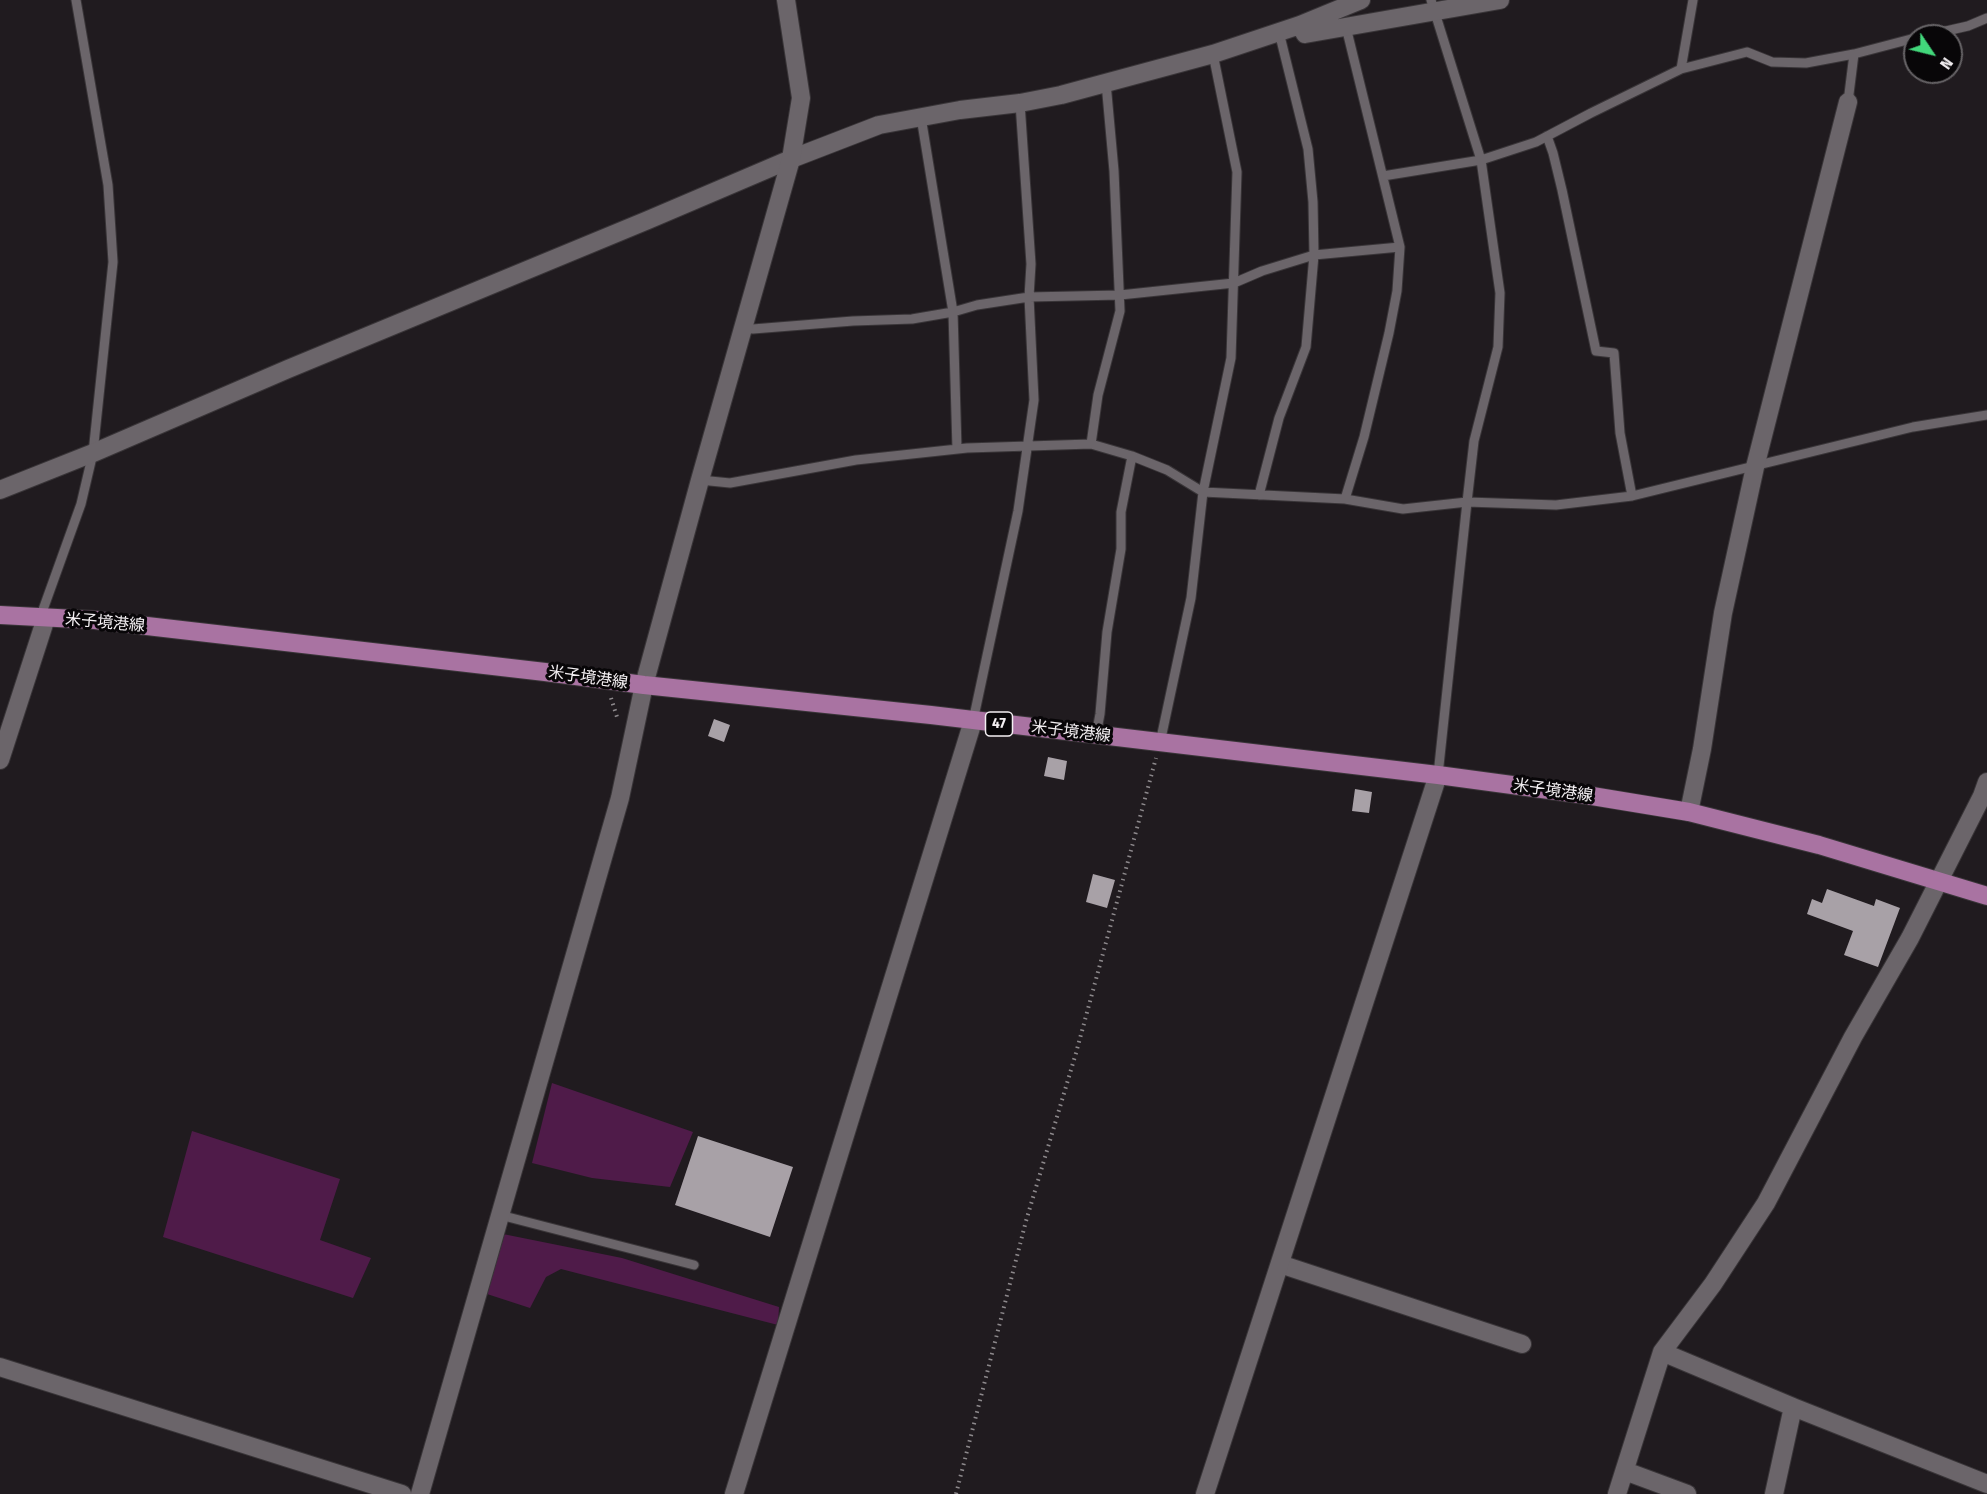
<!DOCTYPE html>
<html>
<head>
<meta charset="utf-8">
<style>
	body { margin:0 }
	#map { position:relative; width:1987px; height:1494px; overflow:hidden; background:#201b1f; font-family:"Fira Sans Condensed",sans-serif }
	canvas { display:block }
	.north { position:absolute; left:1903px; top:24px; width:60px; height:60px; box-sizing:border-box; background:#080608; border:2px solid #666366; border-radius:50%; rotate:125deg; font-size:16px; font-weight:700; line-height:24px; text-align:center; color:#f3eff2 }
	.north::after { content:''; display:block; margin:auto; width:21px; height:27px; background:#42d77b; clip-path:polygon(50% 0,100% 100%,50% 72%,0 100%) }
</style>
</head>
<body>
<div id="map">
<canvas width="1987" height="1494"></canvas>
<div class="north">N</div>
</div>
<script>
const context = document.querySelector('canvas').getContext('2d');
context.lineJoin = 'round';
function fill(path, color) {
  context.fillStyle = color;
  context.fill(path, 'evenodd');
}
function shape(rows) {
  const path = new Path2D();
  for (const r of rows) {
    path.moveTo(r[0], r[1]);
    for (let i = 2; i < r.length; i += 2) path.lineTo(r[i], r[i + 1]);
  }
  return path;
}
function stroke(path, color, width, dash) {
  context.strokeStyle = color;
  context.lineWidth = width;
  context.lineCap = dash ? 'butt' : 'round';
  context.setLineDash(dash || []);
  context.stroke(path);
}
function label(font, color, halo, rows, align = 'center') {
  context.font = font + ' "Fira Sans Condensed","Noto Sans JP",sans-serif';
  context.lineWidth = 6;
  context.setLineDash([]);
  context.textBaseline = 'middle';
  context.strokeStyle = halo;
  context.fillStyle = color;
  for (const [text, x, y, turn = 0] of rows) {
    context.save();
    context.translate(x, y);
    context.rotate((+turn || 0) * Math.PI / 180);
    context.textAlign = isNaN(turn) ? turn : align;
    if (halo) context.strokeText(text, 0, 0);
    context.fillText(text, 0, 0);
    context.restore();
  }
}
const green = shape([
	[552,1083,693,1132,670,1187,592,1178,532,1163],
	[192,1131,340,1179,320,1240,371,1258,353,1298,163,1237],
	[503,1234,622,1258,779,1307,778,1325,561,1269,546,1277,530,1308,487,1294]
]);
const building = shape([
	[714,719,730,725,724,742,708,736],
	[1048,757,1067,761,1064,780,1044,776],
	[1355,789,1372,792,1369,813,1352,811],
	[1093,874,1115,880,1107,908,1086,902],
	[1827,889,1874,906,1876,899,1900,908,1878,967,1844,955,1853,931,1807,914,1812,899,1822,903],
	[698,1136,793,1167,770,1237,675,1205]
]);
const path = shape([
	[611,698,617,717],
	[956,1494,1026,1221,1076,1053,1156,758]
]);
const service = shape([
	[1431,0,1481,160,1500,293,1498,347,1474,441,1467,502,1438,775],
	[1924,36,1968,26,1987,18],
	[1854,54,1915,38],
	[1681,69,1747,52,1772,62,1806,63,1854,54,1848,102],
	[1547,136,1553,153,1562,190,1596,351,1614,353,1620,433,1632,496],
	[1383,176,1481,160,1536,142,1591,113,1681,69,1693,0],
	[743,328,753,329,853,321,912,319,953,312,921,117],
	[1091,444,1098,395,1120,311,1114,171,1106,83],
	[957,449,953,312,977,305,1029,297,1120,295,1234,283,1262,271,1314,255,1313,202,1308,149,1279,32],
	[700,480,730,483,856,460,967,448,1091,444,1132,456,1167,470,1203,492,1345,499,1403,509,1467,502,1556,505,1632,496,1913,427,1987,415],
	[1259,495,1279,418,1306,347,1314,255,1400,247],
	[1345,499,1364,437,1389,333,1397,291,1400,247,1346,27],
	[40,618,81,504,93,453,113,262,108,185,76,0],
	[973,721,1018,511,1034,400,1029,297,1031,264,1020,103],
	[1096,735,1100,714,1107,632,1121,549,1121,512,1132,456],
	[1160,743,1191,598,1203,492,1231,358,1237,172,1213,54],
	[500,1215,694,1265]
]);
const minor = shape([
	[1300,25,1305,34,1500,0],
	[0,490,93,453,288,369,648,220,791,159,879,125,960,110,1020,103,1061,95,1213,54,1300,25,1361,0],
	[1689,812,1702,749,1723,613,1755,467,1848,102],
	[1280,1264,1522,1344],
	[1662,1352,1793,1407,1774,1494],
	[0,1367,402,1494],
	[1793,1407,1987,1484],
	[1625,1471,1687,1494],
	[734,1494,973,721],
	[1617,1494,1662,1352,1713,1284,1766,1203,1853,1037,1910,938,1982,796,1987,782]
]);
const tertiary = shape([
	[0,760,46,618],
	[420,1494,620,798,644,685,700,480,791,159,801,98,786,0],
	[1205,1494,1438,775]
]);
const primary = shape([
	[0,615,95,620,545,672,644,685,931,715,1438,775,1586,795,1689,812,1819,845,1987,896]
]);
const shields = [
	[999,724,27]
];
const shieldNames = [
	["47",999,724]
];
const streetNames = [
	["米子境港線",105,623,5],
	["米子境港線",588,678,8],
	["米子境港線",1071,732,7],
	["米子境港線",1553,791,8]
];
fill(green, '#4f1b49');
fill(building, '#a8a1a7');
stroke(service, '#393538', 11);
stroke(minor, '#393538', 20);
stroke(tertiary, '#393538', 20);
stroke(primary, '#393538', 20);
stroke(path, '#8d898c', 4, [1.5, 4.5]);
stroke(service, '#6b656a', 9);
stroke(minor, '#6b656a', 18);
stroke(tertiary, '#6b656a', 18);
stroke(primary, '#a973a2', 18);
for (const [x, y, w] of shields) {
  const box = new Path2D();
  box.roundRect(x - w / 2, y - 12, w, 24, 4.5);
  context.fillStyle = '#080608';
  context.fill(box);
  stroke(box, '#f3eff2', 1.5);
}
label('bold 15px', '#f3eff2', null, shieldNames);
label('16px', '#f3eff2', '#080608', streetNames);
</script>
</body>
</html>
